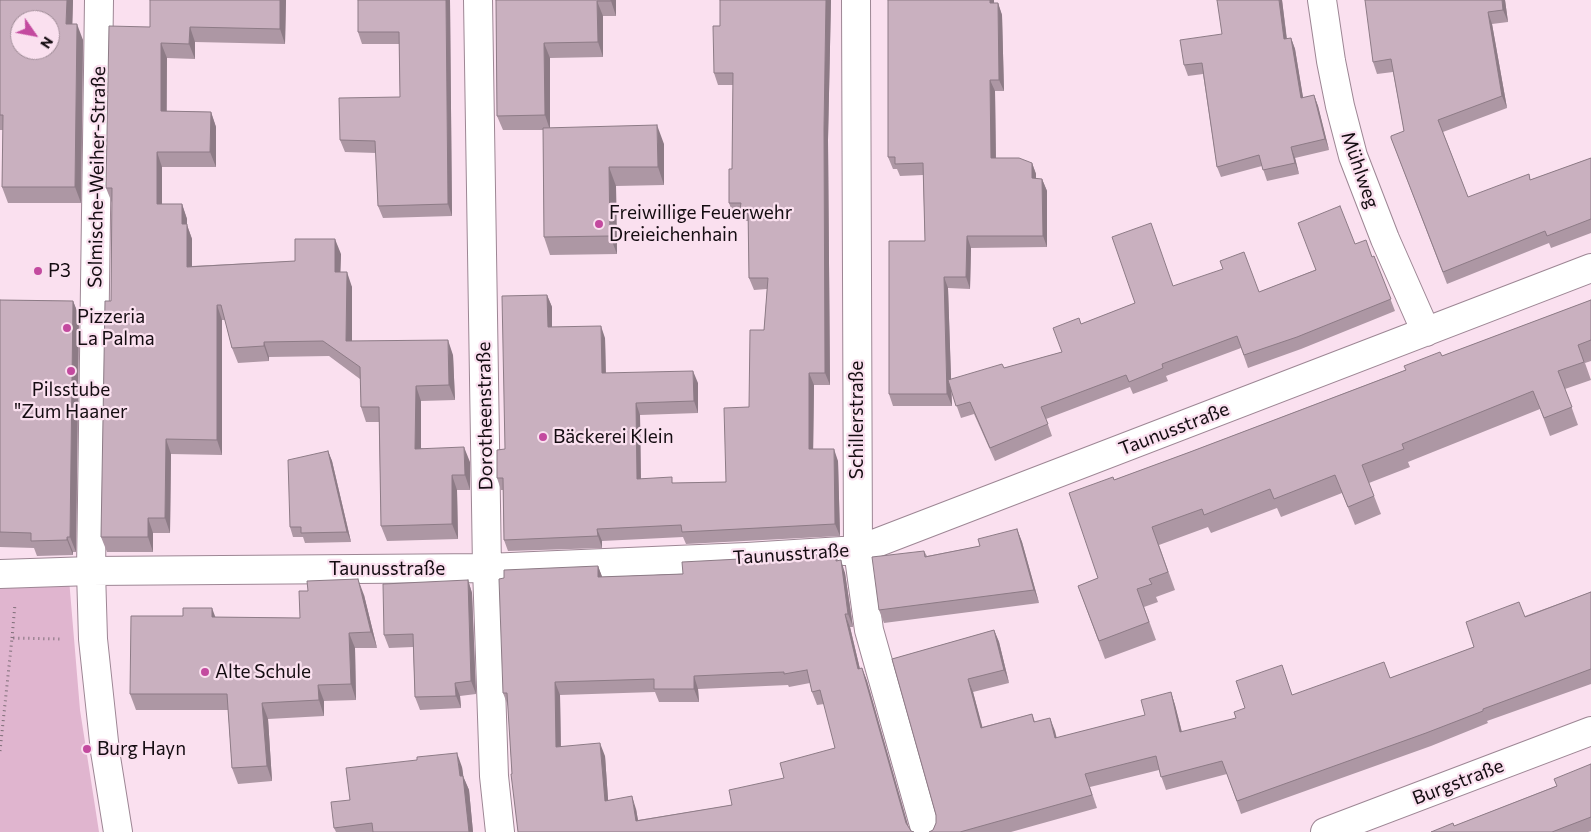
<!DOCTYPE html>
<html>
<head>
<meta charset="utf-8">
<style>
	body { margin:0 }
	#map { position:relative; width:1591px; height:832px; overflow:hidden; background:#fae0ef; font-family:Commissioner,sans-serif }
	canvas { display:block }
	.north { position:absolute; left:10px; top:10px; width:50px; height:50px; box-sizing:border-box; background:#fae0ef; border:1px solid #9e8b96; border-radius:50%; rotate:123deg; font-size:14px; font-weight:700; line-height:20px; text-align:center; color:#140c11 }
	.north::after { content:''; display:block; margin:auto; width:18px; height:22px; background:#c34a9f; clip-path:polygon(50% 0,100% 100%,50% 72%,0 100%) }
</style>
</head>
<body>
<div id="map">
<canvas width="1591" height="832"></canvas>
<div class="north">N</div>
</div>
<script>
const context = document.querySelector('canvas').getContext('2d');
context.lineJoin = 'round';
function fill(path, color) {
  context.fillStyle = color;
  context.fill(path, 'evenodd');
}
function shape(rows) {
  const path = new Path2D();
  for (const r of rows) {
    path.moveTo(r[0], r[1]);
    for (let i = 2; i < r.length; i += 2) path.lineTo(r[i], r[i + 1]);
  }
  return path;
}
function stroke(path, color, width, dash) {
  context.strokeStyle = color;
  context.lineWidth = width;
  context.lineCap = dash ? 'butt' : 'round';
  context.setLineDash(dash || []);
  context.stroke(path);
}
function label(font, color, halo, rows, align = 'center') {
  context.font = font + ' Commissioner,sans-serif';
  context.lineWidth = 4.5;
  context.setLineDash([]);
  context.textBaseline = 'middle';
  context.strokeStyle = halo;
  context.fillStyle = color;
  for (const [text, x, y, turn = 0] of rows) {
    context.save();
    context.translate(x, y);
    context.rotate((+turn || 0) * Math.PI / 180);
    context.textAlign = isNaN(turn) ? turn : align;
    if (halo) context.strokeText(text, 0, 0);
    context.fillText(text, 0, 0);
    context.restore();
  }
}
const green = shape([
	[69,579,80,710,99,832,0,832,0,585]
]);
const path = shape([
	[12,638,15,604],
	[0,751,12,638,62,639]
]);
const minor = shape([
	[99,0,91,571,93,639,105,751,118,832],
	[478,0,487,568,494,776,500,832],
	[856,0,858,550,869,630,926,832],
	[1322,0,1331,61,1340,106,1353,156,1385,239,1426,332],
	[0,574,91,571,487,568,747,557,858,550,1591,268],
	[1325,832,1591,731]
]);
const wall = shape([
	[0,0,73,0,72,24,83,40,81,203,8,203,2,187,3,130,0,130],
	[150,0,286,0,285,44,195,42,195,59,167,58,167,111,211,112,216,127,216,167,162,167,162,204,182,204,187,219,187,225,192,239,192,266,295,261,341,254,340,272,352,287,352,341,453,355,455,400,421,401,421,448,470,462,470,490,457,490,458,539,387,541,381,526,379,422,366,422,361,407,360,379,329,356,269,357,269,361,238,363,232,348,225,320,222,320,222,455,171,454,170,533,153,533,153,552,107,552,101,537,111,301,112,203,106,188,150,27],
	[450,0,452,216,383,218,378,206,376,153,345,152,340,140,400,97,399,44,362,44,358,32],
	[496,0,616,0,616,16,603,16,603,57,550,58,550,128,664,144,664,185,616,186,617,254,550,255,544,237,543,130,503,130,497,116],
	[720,0,831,0,828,140,830,385,814,385,813,449,838,461,840,536,686,544,683,537,602,541,602,548,508,551,504,540,503,490,501,490,497,478,547,295,552,307,552,327,605,338,606,373,698,383,698,413,640,415,641,479,674,483,726,482,749,407,764,330,767,289,754,290,749,278,748,221,745,221,742,215,733,214,729,203,732,169,733,85,718,85,714,73,720,26],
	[994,0,994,3,998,3,1002,15,1004,91,995,91,996,158,1032,163,1036,174,1036,179,1042,179,1047,191,1047,247,971,248,970,289,948,288,951,380,1004,368,1062,352,1081,324,1135,303,1173,286,1259,292,1315,270,1355,244,1372,257,1374,256,1395,311,1301,349,1248,368,1241,348,1166,376,1168,381,1133,394,1130,387,1046,419,1052,436,995,461,974,414,961,418,951,390,952,406,893,406,889,394,925,241,923,175,900,176,897,169,893,169,888,157],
	[1282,0,1287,39,1291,38,1295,49,1303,98,1314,95,1318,106,1329,150,1295,158,1299,174,1267,181,1262,166,1221,177,1217,167,1203,74,1188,76,1184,65,1222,34],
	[1505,0,1508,22,1492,24,1507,108,1443,132,1468,197,1530,180,1591,158,1591,233,1551,248,1549,243,1447,284,1391,138,1404,131,1393,72,1377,74,1373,62],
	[0,300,73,301,79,316,76,552,73,552,73,555,37,556,34,548,0,547],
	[1591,300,1591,361,1585,363,1591,380,1565,389,1578,425,1550,436,1540,409,1408,462,1410,467,1369,483,1381,514,1355,525,1342,493,1281,517,1277,508,1211,533,1208,527,1159,545,1175,590,1156,597,1158,602,1144,607,1156,640,1105,659,1078,586,1098,578,1114,480,1190,452,1442,356],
	[328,451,332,461,351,542,305,543,303,537,293,537,290,527],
	[1017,529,1022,542,1039,603,884,623,879,610,924,551,927,556,980,546],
	[836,554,838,561,845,573,853,627,850,627,860,669,862,668,867,681,908,826,518,832,512,774,508,706,503,693,598,566,602,577,683,574],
	[810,683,812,692,817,705,824,704,835,748,784,778,732,805,638,820,636,809,608,800,605,756,561,747,560,695,655,692,659,702,699,702,698,689,788,685,789,687],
	[468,580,472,593,476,694,460,696,461,708,420,710,415,697,413,647,389,648,384,635],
	[1591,592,1591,684,1487,721,1488,723,1431,746,1241,814,1227,774,1166,790,1159,770,1090,787,1097,808,1011,832,929,832,933,830,936,823,936,815,892,659,994,630,999,642,1009,683,973,692,982,727,1032,714,1035,722,1050,718,1056,738,1145,715,1171,692,1175,705,1182,732,1236,718,1292,695,1390,678,1474,647,1525,616],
	[364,595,377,648,355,648,356,700,324,701,324,716,268,719,272,781,238,784,232,768,228,710,136,710,130,694,215,617,300,618],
	[1591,764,1591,831,1588,832,1431,832,1454,826,1556,786],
	[462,767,463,776,469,790,473,832,336,832,334,828,350,800]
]);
const shadedWall = shape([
	[67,0,73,0,72,40,66,24],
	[280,0,286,0,285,44,280,29],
	[446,0,450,0,452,216,448,204],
	[611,0,616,0,616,16,611,1],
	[826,0,831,0,828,140,830,385,825,373,824,129],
	[990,0,994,0,994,15,990,3],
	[1279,0,1282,0,1288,50,1284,39],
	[1502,0,1505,0,1508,22,1503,10],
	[597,1,603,16,603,57,598,42],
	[998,3,1002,15,1004,91,999,80],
	[1488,12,1492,24,1507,108,1502,96],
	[77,24,83,40,81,203,75,187],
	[190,27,195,42,195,59,189,44],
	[1291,38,1295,49,1305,109,1301,98],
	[161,43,167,58,166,126,161,111],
	[544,43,550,58,550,130,545,115],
	[990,80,995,91,996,170,991,158],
	[1314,95,1318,106,1329,150,1325,139],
	[211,112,216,127,216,167,210,152],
	[657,125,664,144,664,185,658,167],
	[1291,147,1295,158,1299,174,1295,163],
	[157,152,162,167,162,219,157,204],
	[1032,163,1036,174,1036,190,1032,178],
	[609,167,616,186,617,254,610,236],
	[1042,179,1047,191,1047,247,1043,236],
	[182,204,187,219,187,225,192,239,192,282,187,267,182,224],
	[967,236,971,248,970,289,966,277],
	[335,239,341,254,340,287,335,272],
	[347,272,352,287,352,356,346,341],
	[944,277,948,288,952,406,947,394],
	[547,295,552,307,552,338,548,327],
	[73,301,79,316,76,552,70,537],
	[217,305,222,320,222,455,217,440],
	[601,326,605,338,606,384,602,373],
	[448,340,453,355,455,400,449,385],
	[264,342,269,357,269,361,264,346],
	[693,371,698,383,698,413,694,401],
	[809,373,814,385,813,461,809,449],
	[416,386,421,401,421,464,415,449],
	[636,403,640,415,641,491,637,479],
	[166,439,171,454,170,533,165,518],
	[464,447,470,462,470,490,465,475],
	[834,449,838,461,840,536,835,524],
	[328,451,332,461,351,542,347,532],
	[452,475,457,490,458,539,452,524],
	[148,518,153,533,153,552,148,537],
	[597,529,602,541,602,548,598,536],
	[1017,529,1022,542,1039,603,1034,590],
	[67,537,73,552,73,555,67,540],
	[841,560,845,573,853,627,848,614],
	[598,566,603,579,598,577],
	[358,579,364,595,377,648,371,632],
	[468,580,472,593,476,694,471,681],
	[212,608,218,624,212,617],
	[845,614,850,627,863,682,858,669],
	[994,630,999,642,1009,683,1004,670],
	[349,633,355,648,356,700,351,684],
	[862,668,867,681,910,832,906,823],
	[694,676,698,689,699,702,694,689],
	[968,679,973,692,986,740,981,728],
	[555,682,560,695,561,760,556,747],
	[455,683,460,696,461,708,456,696],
	[318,685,324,701,324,716,319,700],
	[1171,692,1175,705,1185,745,1180,732],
	[262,703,268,719,272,781,267,766],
	[1050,718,1055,731,1060,751,1055,738],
	[600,743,605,756,609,813,605,801],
	[457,753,462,767,465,787,463,776,469,790,473,832,469,832,460,776],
	[632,796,636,809,640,832,636,821]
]);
const building = shape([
	[0,0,67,0,66,24,77,24,75,187,2,187,3,115,0,115,0,0],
	[20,20,50,20,50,50,20,50,20,20],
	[150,0,280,0,280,29,190,27,189,44,161,43,161,111,211,112,210,152,157,152,157,204,182,204,182,224,187,224,187,267,295,261,295,239,335,239,335,272,347,272,346,341,448,340,449,385,416,386,415,449,464,447,465,475,452,475,452,524,381,526,379,407,361,407,360,367,323,341,264,342,264,346,232,348,221,305,217,305,217,440,166,439,165,518,148,518,148,537,101,537,105,301,111,301,112,188,106,188,109,26,150,27,150,0],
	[358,0,446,0,448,204,378,206,375,141,340,140,339,98,400,97,399,32,358,32,358,0],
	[496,0,611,0,611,1,597,1,598,42,544,43,545,115,497,116,496,0],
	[720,0,826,0,824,129,825,373,809,373,809,449,834,449,835,524,682,532,681,525,597,529,598,536,504,540,503,478,497,478,497,450,505,449,502,296,547,295,548,327,601,326,602,373,693,371,694,401,636,403,637,479,672,477,672,483,726,482,724,408,749,407,750,330,764,330,768,278,749,278,748,209,740,209,741,203,729,203,729,169,732,169,733,73,714,73,713,26,720,26,720,0],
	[888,0,990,0,990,3,998,3,999,80,990,80,991,158,1019,158,1032,163,1032,178,1042,179,1043,236,967,236,966,277,944,277,947,394,889,394,889,241,925,241,923,163,895,164,895,157,888,157,888,0],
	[1217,0,1279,0,1284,39,1291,38,1301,98,1314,95,1325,139,1291,147,1295,163,1263,170,1259,155,1217,167,1202,63,1184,65,1180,40,1222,34,1217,0],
	[1365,0,1502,0,1503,10,1488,12,1502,96,1438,120,1468,197,1529,174,1530,180,1591,158,1591,219,1547,236,1545,231,1443,272,1391,138,1391,136,1404,131,1391,59,1373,62,1365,0],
	[657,125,658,167,609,167,610,236,544,237,543,128,657,125],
	[1340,206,1355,244,1366,240,1372,257,1374,256,1391,299,1297,337,1244,355,1237,336,1162,364,1163,368,1129,382,1126,375,1041,407,1048,424,990,448,970,402,956,406,948,380,1002,364,1004,368,1062,352,1053,328,1079,318,1081,324,1135,303,1112,237,1151,223,1173,286,1223,269,1220,261,1244,252,1259,292,1316,270,1298,223,1340,206],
	[0,300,73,301,70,537,67,537,67,540,31,541,31,533,0,532,0,300],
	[1591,300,1591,340,1578,345,1584,362,1558,371,1572,407,1544,418,1533,391,1402,444,1404,449,1362,465,1374,496,1348,507,1335,475,1274,499,1270,489,1204,515,1202,509,1152,527,1168,572,1149,579,1152,584,1137,589,1149,622,1099,641,1078,586,1098,578,1069,493,1113,477,1114,480,1190,452,1406,370,1404,366,1440,352,1442,356,1591,300],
	[328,451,347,532,301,533,301,527,290,527,288,460,328,451],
	[1017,529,1034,590,879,610,872,557,924,551,925,557,980,546,978,539,1017,529],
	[836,554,836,561,841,560,848,614,845,614,858,669,862,668,906,823,911,831,914,832,518,832,511,774,512,774,507,693,503,693,499,579,504,578,504,570,598,566,598,577,683,574,682,562,836,554],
	[807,670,812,692,820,690,835,748,780,763,784,778,729,790,732,805,636,821,632,796,605,801,600,743,556,747,555,682,654,679,654,689,694,689,694,676,784,672,784,674,807,670],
	[358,579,371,632,349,633,351,684,318,685,319,700,262,703,267,766,232,768,227,694,130,694,131,616,183,616,183,608,212,608,212,617,300,618,299,591,308,591,307,581,358,579],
	[468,580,471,681,455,683,456,696,415,697,413,634,384,635,383,584,468,580],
	[1591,592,1591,669,1483,709,1483,711,1426,733,1237,801,1222,761,1161,777,1156,756,1085,774,1092,795,960,832,929,832,933,830,936,823,936,815,892,659,994,630,1004,670,968,679,981,728,1032,714,1034,722,1050,718,1055,738,1145,715,1141,700,1171,692,1180,732,1236,718,1234,712,1245,708,1236,681,1282,665,1292,695,1384,662,1390,678,1474,647,1466,622,1519,602,1525,617,1591,592],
	[457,753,460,776,463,776,469,832,373,832,372,823,334,828,331,802,350,800,346,768,417,760,417,757,457,753],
	[1591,764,1591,817,1552,832,1431,832,1453,823,1454,826,1557,786,1554,779,1591,764]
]);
const markers = [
	[599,224,5,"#c34a9f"],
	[38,271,5,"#c34a9f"],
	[67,328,5,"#c34a9f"],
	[71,371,5,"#c34a9f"],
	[543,437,5,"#c34a9f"],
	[205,672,5,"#c34a9f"],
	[87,749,5,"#c34a9f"]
];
const streetNames = [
	["Mühlweg",1360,170,71],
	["Solmische-Weiher-Straße",97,177,-89],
	["Dorotheenstraße",485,416,-91],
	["Schillerstraße",857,420,-90],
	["Taunusstraße",1174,429,-21],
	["Taunusstraße",791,554,-4],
	["Taunusstraße",387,569],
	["Burgstraße",1458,782,-21]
];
const poiNames = [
	["Freiwillige Feuerwehr",609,213],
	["Dreieichenhain",609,235],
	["P3",48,271],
	["Pizzeria",77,317],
	["La Palma",77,339],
	["Pilsstube",71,390,"center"],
	["\"Zum Haaner",71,412,"center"],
	["Bäckerei Klein",553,437],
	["Alte Schule",215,672],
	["Burg Hayn",97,749]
];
fill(green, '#e0b5cf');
stroke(minor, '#9d8694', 30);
stroke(path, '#7e6e78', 3, [1, 4]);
stroke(minor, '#fff', 28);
fill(wall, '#ad97a4');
fill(shadedWall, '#8d7b86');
fill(building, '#c9b0bf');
stroke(building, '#8d7b86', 1);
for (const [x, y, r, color] of markers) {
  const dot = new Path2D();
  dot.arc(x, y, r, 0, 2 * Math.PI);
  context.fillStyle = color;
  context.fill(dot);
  stroke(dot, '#fae0ef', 2);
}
label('19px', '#140c11', '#fae0ef', streetNames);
label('19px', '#140c11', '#fae0ef', poiNames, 'left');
</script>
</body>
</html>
